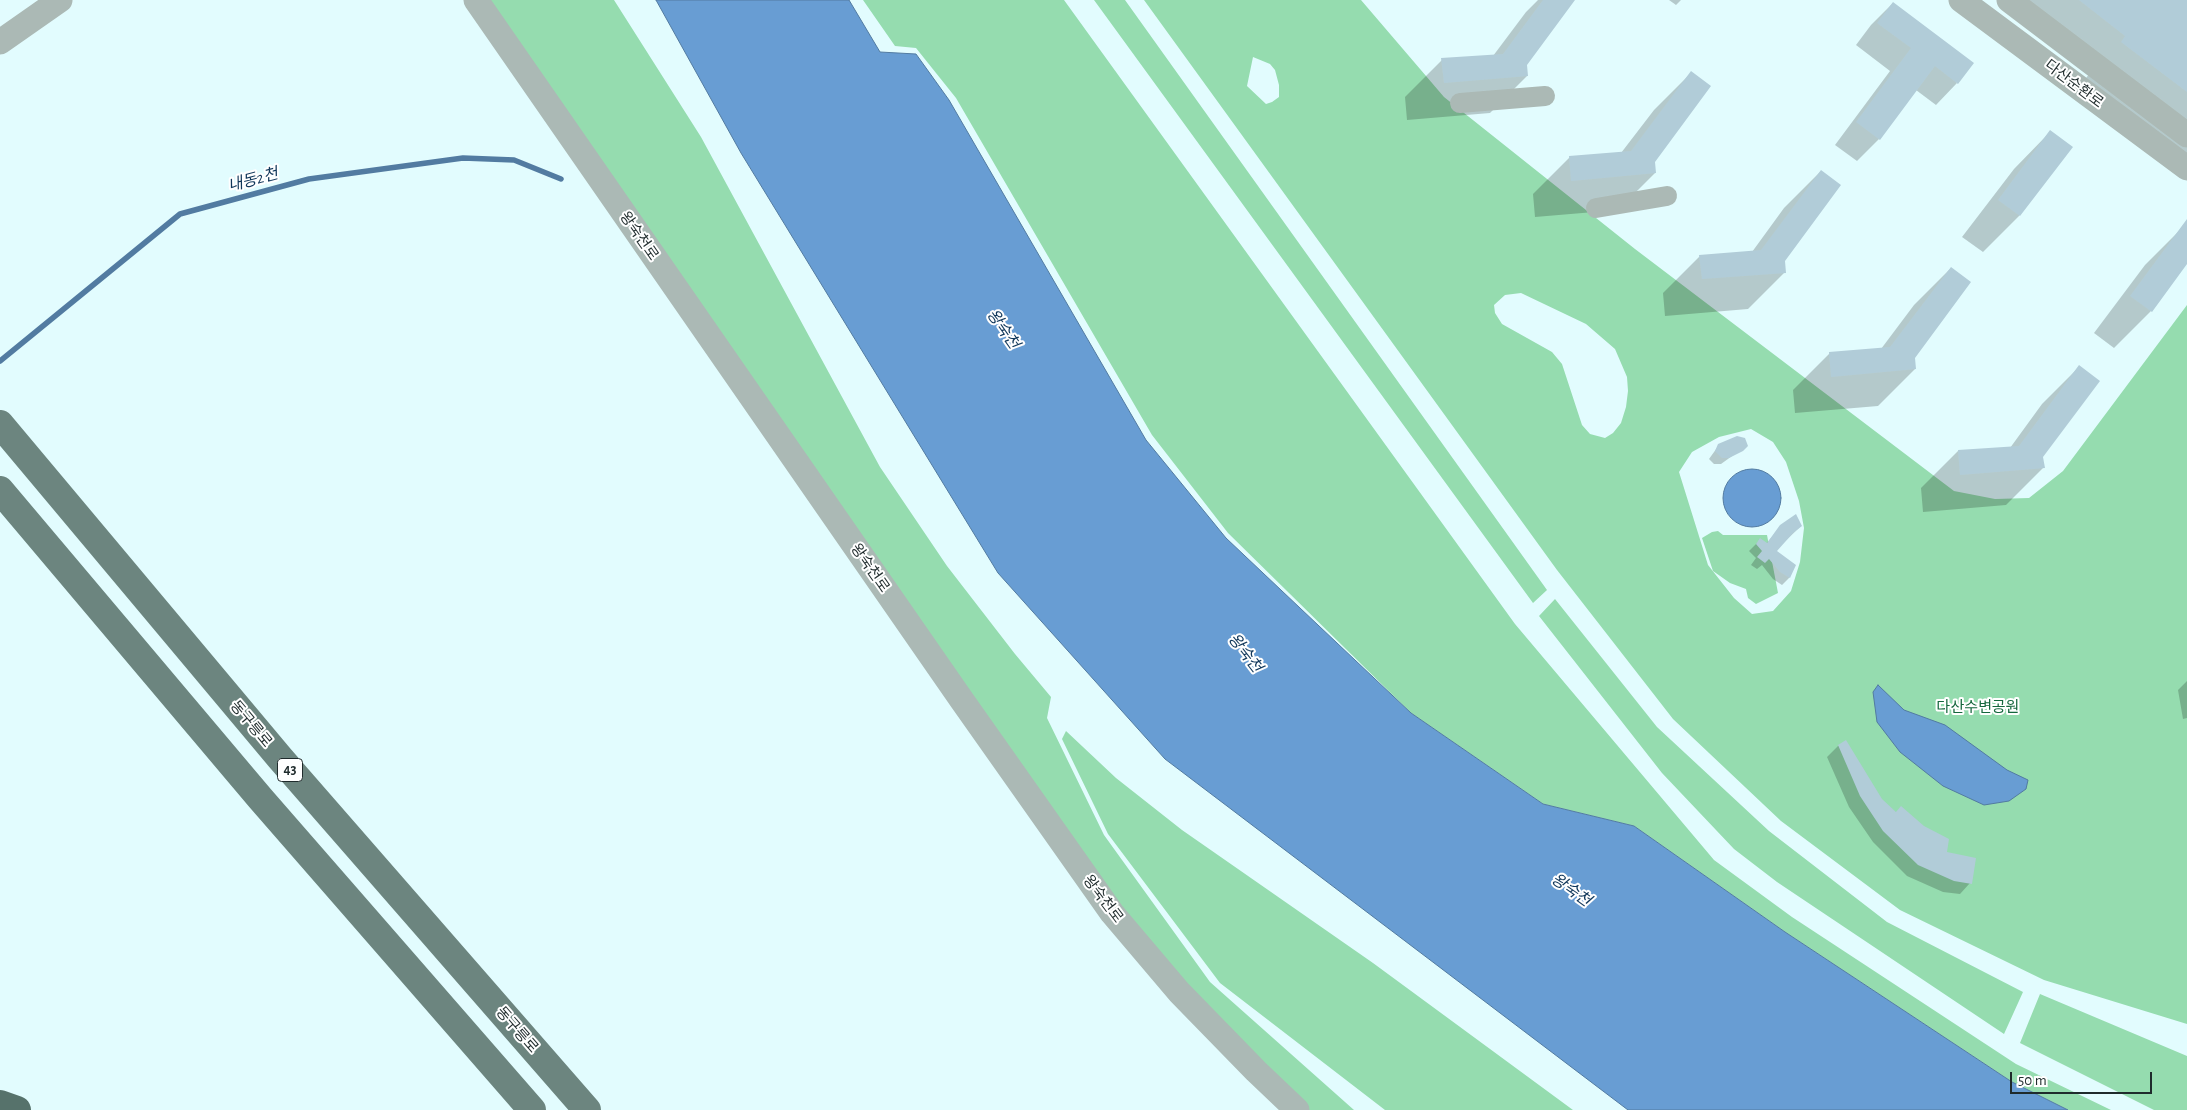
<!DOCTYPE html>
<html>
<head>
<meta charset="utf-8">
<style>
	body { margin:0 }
	#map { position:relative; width:2187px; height:1110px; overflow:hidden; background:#e2fcfe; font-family:"Alegreya Sans",sans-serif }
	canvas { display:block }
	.scale { position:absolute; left:2010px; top:1072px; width:142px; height:22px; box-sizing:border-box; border:2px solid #1f2b2c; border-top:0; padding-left:6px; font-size:15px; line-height:18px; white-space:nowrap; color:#1f2b2c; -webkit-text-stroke:4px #fff; paint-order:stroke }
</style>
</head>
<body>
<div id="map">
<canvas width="2187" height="1110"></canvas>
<div class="scale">50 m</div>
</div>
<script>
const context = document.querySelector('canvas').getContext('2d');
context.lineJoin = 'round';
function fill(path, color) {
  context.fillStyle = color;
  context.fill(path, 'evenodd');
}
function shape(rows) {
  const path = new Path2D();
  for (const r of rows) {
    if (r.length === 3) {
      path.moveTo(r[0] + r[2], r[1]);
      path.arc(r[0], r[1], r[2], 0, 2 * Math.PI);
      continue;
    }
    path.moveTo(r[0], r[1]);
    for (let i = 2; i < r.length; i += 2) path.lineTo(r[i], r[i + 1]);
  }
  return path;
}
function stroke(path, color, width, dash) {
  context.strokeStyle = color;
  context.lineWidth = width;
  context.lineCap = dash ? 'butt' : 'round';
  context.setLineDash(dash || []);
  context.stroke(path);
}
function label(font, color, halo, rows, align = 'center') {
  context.font = font + ' "Alegreya Sans","Noto Sans KR",sans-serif';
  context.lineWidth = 4;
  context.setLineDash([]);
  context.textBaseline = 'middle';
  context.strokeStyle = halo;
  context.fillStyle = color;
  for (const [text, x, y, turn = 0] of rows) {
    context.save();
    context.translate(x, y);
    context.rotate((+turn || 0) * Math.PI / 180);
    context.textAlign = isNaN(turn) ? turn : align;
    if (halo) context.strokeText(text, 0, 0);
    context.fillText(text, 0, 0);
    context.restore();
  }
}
const green = shape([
	[486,0,614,0,701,137,880,467,947,566,1015,654,1051,697,1047,718,1104,835,1210,982,1354,1110,1307,1110,1126,922],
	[863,0,1064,0,1515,624,1714,860,1792,917,2016,1064,2111,1110,2068,1110,2012,1082,1785,932,1634,826,1543,804,1411,713,1228,533,1152,435,956,98,916,48,895,46],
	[1094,0,1125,0,1547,590,1533,603],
	[1144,0,1361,0,1444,97,1635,249,1954,491,1995,499,2029,498,2063,471,2187,305,2187,1024,2044,980,1900,910,1781,821,1673,719,1557,570],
	[1253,57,1270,64,1275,70,1279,85,1279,97,1272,102,1266,104,1247,86],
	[1521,293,1586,324,1615,349,1627,377,1628,391,1626,407,1621,423,1613,433,1605,438,1590,434,1582,425,1562,364,1552,352,1502,324,1495,313,1494,305,1505,295],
	[1751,429,1773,442,1786,462,1799,501,1804,528,1800,562,1791,591,1773,611,1752,614,1734,598,1708,565,1679,472,1692,452,1719,437],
	[1718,531,1723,535,1767,535,1778,593,1756,604,1748,598,1746,589,1730,583,1713,571,1702,538,1712,532],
	[1555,599,1657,727,1769,831,1887,922,2023,992,2004,1034,1777,882,1734,849,1662,773,1539,616],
	[1066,731,1116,778,1182,830,1373,963,1573,1110,1385,1110,1220,983,1108,834,1062,739],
	[2040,994,2187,1056,2187,1110,2154,1110,2020,1043]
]);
const water = shape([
	[656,0,849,0,880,52,916,54,949,100,1146,440,1226,538,1411,713,1543,804,1634,826,1785,932,2012,1082,2068,1110,1628,1110,1165,759,998,573,741,153,656,0],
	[1752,498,29],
	[1878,685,1904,710,1945,725,2007,770,2028,780,2026,789,2009,801,1984,805,1943,786,1900,752,1877,722,1873,692,1878,685]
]);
const shadow = shape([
	[1538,0,1574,0,1526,65,1527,76,1490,113,1407,120,1405,97,1442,60,1493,56,1526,12],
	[1669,0,1681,0,1676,5],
	[1999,0,2181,0,2187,5,2187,154,2086,78,2091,72],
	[1893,3,1957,83,1936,105,1916,90,1879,139,1857,161,1835,145,1890,71,1856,45,1871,25],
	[1691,73,1654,162,1655,173,1618,210,1535,217,1533,194,1570,157,1621,153,1654,110],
	[2050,132,2019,216,1983,252,1962,237,2014,169],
	[1821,171,1784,261,1785,272,1748,309,1665,316,1663,293,1700,256,1752,252,1784,208],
	[2182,228,2187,231,2187,262,2151,311,2114,348,2094,333,2145,265],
	[1951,268,1913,358,1915,369,1878,406,1795,413,1793,390,1830,353,1881,349,1914,305],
	[2079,367,2042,456,2043,468,2006,505,1923,512,1921,488,1958,451,2010,448,2042,404],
	[1719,445,1746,446,1721,464,1714,464,1709,459],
	[1781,526,1801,526,1775,551,1794,566,1789,578,1782,585,1773,579,1762,565,1757,569,1751,565,1756,558,1749,551,1760,540,1766,544],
	[2187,681,2187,718,2183,719,2178,690],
	[1846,742,1881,800,1945,853,1970,883,1960,894,1943,892,1907,876,1873,842,1849,807,1827,757,1838,746]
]);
const stream = shape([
	[0,361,180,214,309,179,463,158,514,160,561,179]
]);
const building = shape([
	[1543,0,1575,0,1527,65,1528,76,1444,83,1441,58,1503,54],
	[2079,0,2187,0,2187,92,2121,42,2125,36],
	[1893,2,1974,63,1958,84,1935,66,1880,140,1856,122,1911,48,1877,23],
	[1691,71,1711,86,1655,162,1656,173,1571,181,1569,156,1631,151],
	[2050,130,2073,147,2020,216,1998,200],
	[1821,170,1841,185,1785,261,1786,273,1702,279,1699,255,1761,250],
	[2187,219,2187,264,2152,312,2130,296],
	[1951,267,1971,282,1915,358,1916,369,1831,377,1829,352,1890,347],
	[2079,365,2100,381,2043,457,2045,468,1960,475,1958,450,2019,446],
	[1737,436,1745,438,1748,446,1743,451,1729,458,1722,458,1715,451,1718,444],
	[1796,514,1802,526,1793,533,1777,551,1796,565,1790,578,1780,572,1769,559,1765,563,1757,557,1762,551,1756,544,1760,538,1767,543,1780,525],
	[1846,740,1882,799,1896,812,1901,806,1924,826,1949,839,1947,852,1976,858,1972,884,1954,881,1918,865,1883,831,1860,796,1838,745]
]);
const minor = shape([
	[1460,103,1545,96],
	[1596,208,1667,196]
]);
const tertiary = shape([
	[476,0,961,699,1112,913,1179,992,1256,1071,1297,1110],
	[1961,0,2187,168],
	[2009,0,2187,135],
	[0,42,60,0]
]);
const primary = shape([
	[0,424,280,758,587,1110],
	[0,490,260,798,532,1110]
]);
const motorway = shape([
	[0,1104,17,1110]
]);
const shields = [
	[290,770,25]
];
const shieldNames = [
	["43",290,770]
];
const streetNames = [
	["다산순환로",2074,84,37],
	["왕숙천로",639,236,55],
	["왕숙천로",870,568,55],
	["동구릉로",251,724,50],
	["왕숙천로",1103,899,53],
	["동구릉로",517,1030,49]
];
const parkNames = [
	["다산수변공원",1978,707]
];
const waterNames = [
	["내동2천",253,180,-15],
	["왕숙천",1003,329,55],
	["왕숙천",1245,653,52],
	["왕숙천",1571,890,35]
];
fill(green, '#95dcaf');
fill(water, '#689dd3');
stroke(water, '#527ba1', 1);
fill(shadow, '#0003');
stroke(stream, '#527ba1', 5.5);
fill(building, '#b1ccd8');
stroke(minor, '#abb9b5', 20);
stroke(tertiary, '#abb9b5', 25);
stroke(primary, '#6c857f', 28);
stroke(motorway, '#56726b', 28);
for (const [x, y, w] of shields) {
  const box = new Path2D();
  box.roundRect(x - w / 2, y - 11.5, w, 23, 4);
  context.fillStyle = '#fff';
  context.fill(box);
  stroke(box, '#1f2b2c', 1);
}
label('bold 14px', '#1f2b2c', null, shieldNames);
label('15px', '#1f2b2c', '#fff', streetNames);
label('15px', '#15673d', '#fff', parkNames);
label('italic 16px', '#10375a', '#fff', waterNames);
</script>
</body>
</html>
